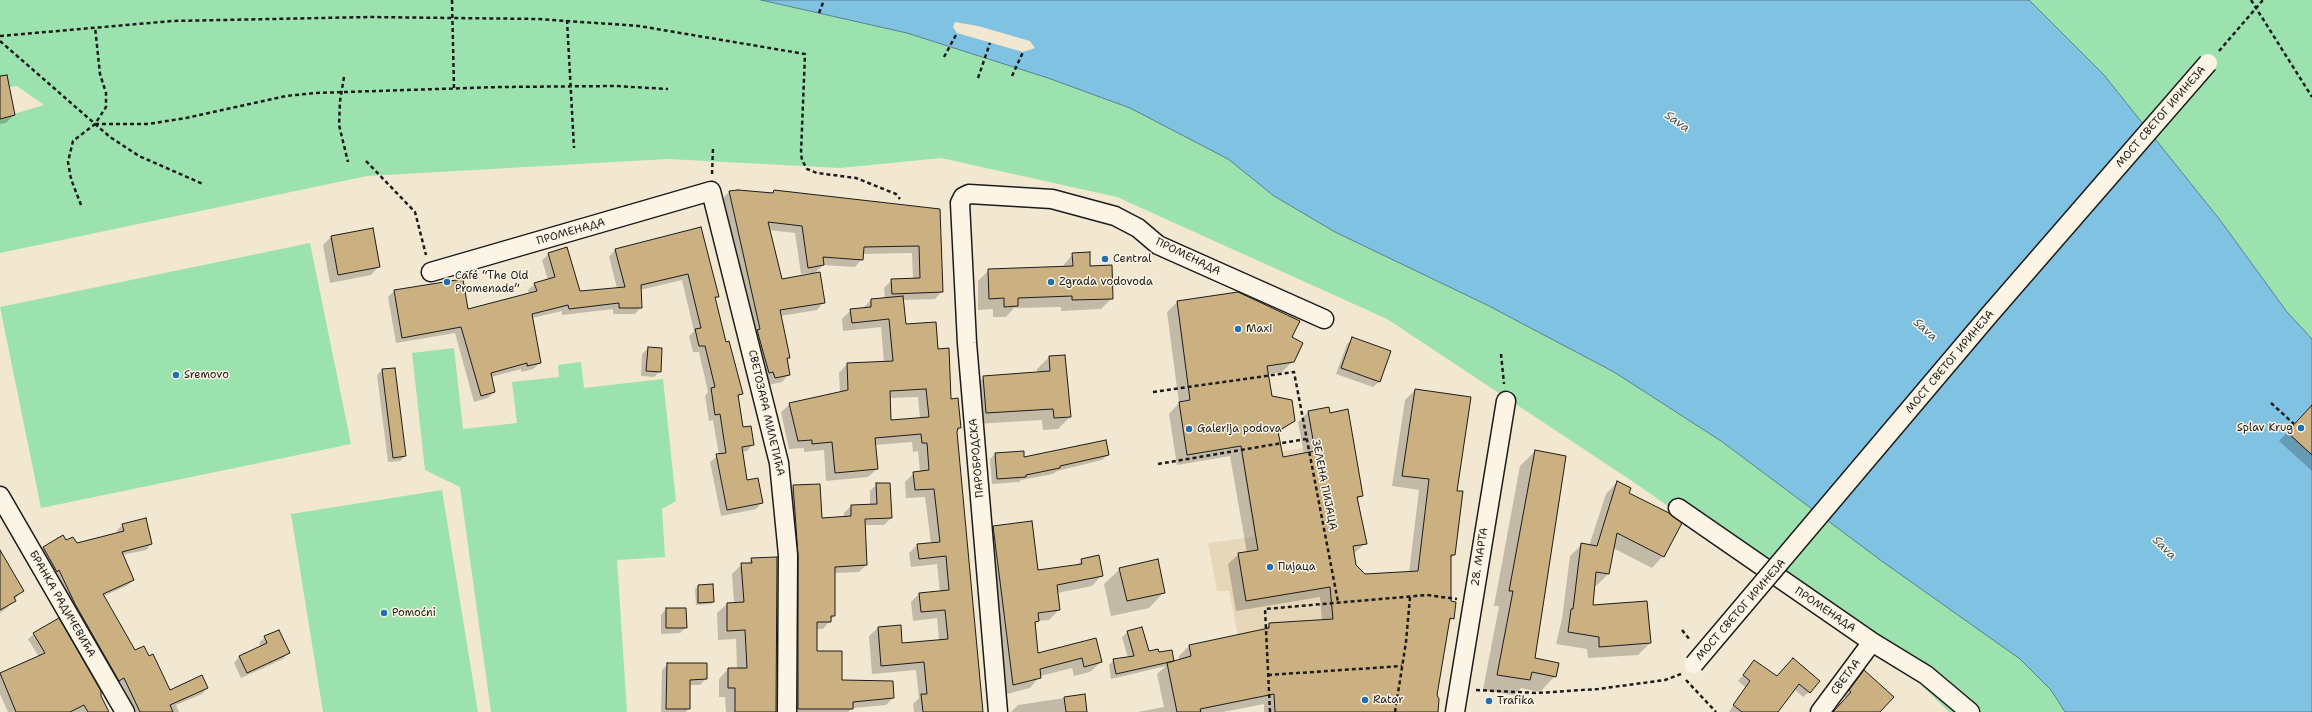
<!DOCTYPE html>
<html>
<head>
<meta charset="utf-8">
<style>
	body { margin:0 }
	canvas { display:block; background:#f2e7d1 }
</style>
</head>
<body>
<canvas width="2312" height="712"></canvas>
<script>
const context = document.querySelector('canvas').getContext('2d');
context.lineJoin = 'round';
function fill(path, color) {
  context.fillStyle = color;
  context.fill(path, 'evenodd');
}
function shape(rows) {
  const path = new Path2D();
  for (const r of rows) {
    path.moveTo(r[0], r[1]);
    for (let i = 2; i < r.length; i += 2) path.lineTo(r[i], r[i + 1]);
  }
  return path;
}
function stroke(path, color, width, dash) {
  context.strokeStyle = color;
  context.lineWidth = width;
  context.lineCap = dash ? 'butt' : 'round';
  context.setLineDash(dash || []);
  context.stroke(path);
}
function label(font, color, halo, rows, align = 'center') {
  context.font = font + ' "Shantell Sans",sans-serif';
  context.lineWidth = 3;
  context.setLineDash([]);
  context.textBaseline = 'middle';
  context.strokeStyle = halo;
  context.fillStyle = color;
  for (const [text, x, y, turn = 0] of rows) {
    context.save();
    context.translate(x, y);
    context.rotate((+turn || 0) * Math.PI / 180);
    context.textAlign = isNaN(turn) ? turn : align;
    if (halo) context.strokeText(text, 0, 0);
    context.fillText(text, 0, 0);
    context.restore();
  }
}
const built = shape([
	[1303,448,1333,603,1406,642,1238,635,1229,591,1217,591,1208,543,1254,537,1242,457]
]);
const green = shape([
	[0,0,761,0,907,33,1048,78,1130,108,1228,159,1274,196,1335,232,1487,305,1614,372,1721,441,2020,659,2051,690,2065,712,1949,712,1915,679,1782,588,1748,562,1635,483,1387,319,1117,197,941,158,840,168,668,159,367,176,0,253,0,118,44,105,17,86,0,89],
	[2029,0,2312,0,2312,339,2287,312,2220,220,2104,75],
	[310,243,351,444,41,508,0,307],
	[454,348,463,429,517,423,512,382,559,377,558,365,581,362,584,388,663,379,676,501,662,509,665,557,617,560,627,712,491,712,460,487,425,470,412,353],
	[442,490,478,712,323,712,291,514]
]);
const water = shape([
	[761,0,2029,0,2104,75,2220,220,2287,312,2312,339,2312,712,2065,712,2051,690,2020,659,1883,562,1721,441,1614,372,1487,305,1335,232,1274,196,1228,159,1130,108,1048,78,907,33,761,0]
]);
const pier = shape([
	[955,22,978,26,1030,41,1035,48,1023,52,957,33,953,27]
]);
const shadow = shape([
	[0,95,14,115,6,123,0,124],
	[774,191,939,210,942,291,935,299,903,300,905,325,938,350,950,400,957,399,960,428,956,432,982,712,914,712,913,704,919,698,916,670,872,674,869,636,878,628,901,644,939,640,937,618,913,621,911,602,919,594,940,592,937,564,911,567,909,553,918,544,931,543,925,497,906,498,905,482,914,473,920,472,918,451,913,452,912,442,875,445,877,469,868,477,826,481,824,450,804,452,804,448,789,449,781,412,790,404,840,393,839,373,847,364,884,363,881,327,843,331,842,319,851,310,862,309,871,300,885,298,884,288,892,280,913,279,912,253,862,254,862,259,855,267,823,265,814,274,824,302,817,310,780,316,789,357,786,360,789,374,782,382,768,385,722,199,729,192,771,194],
	[769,230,795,233,801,274,810,273,810,275,781,280],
	[918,397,920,419,890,422,889,398],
	[700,228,717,296,715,299,726,343,742,393,737,398,742,429,753,444,747,451,742,452,747,481,762,502,756,509,721,516,710,462,719,455,713,420,709,421,705,396,708,392,699,352,693,352,689,336,694,331,682,280,640,290,641,307,635,314,613,314,613,309,562,315,562,311,532,318,540,363,533,369,521,372,521,369,491,377,494,392,488,398,474,402,455,333,396,343,388,297,394,291,468,310,529,294,528,290,535,284,548,280,542,260,549,254,579,292,617,288,609,257,615,250],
	[372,229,379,266,371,275,330,283,323,245,331,237],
	[1073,254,1089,267,1112,298,1101,309,1061,311,1061,307,1014,308,1006,317,993,317,993,309,978,310,978,281,989,270,1062,267],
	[1177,302,1290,338,1293,361,1282,372,1267,374,1271,397,1294,420,1278,434,1282,458,1304,454,1298,422,1308,412,1330,414,1362,495,1357,500,1366,543,1353,554,1355,565,1364,575,1409,573,1419,490,1392,486,1405,400,1415,390,1456,492,1454,555,1450,559,1450,602,1453,618,1448,623,1436,695,1437,712,1264,712,1264,704,1223,712,1138,712,1164,707,1157,674,1166,666,1111,679,1109,665,1114,660,1128,658,1122,637,1128,632,1148,652,1158,653,1173,660,1170,663,1179,660,1179,656,1189,646,1263,630,1269,624,1322,621,1320,597,1236,611,1228,564,1239,554,1247,553,1230,456,1177,465,1169,414,1179,403,1167,312],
	[1353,339,1390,352,1379,382,1373,387,1336,374,1347,344],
	[648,348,660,371,654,377,641,376,642,354],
	[1064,356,1070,417,1058,429,1043,430,1042,420,974,424,972,389,984,377,1038,373,1037,369,1049,357],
	[394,369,405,456,400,461,388,462,377,375,382,370],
	[2312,405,2312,471,2279,441],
	[1535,451,1534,659,1555,676,1540,692,1521,688,1514,695,1483,690,1499,606,1494,606,1520,466],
	[995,454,1023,459,1108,455,1102,460,1057,471,1053,474,1021,480,1019,482,992,484,990,459],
	[1617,482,1628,493,1663,556,1652,568,1613,548,1608,574,1596,586,1594,585,1592,606,1650,643,1638,655,1588,658,1587,649,1556,644,1562,619,1570,556,1582,544,1589,546,1606,494],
	[877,484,891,518,884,525,864,525,866,565,859,572,834,573,834,616,823,629,816,629,816,652,841,681,893,698,886,705,852,708,848,712,791,712,787,493,794,486,821,519,844,518,844,513,851,506,870,505,870,491],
	[123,525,151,544,146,550,122,555,133,580,128,585,104,596,135,652,169,691,207,688,202,694,176,705,179,712,132,712,119,683,114,686,38,553,44,548,66,542,76,544,118,534,117,530],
	[994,527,1037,571,1076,566,1082,560,1102,575,1092,586,1057,593,1059,610,1049,620,1037,621,1034,625,1038,654,1095,639,1101,662,1090,672,1074,676,1072,668,1040,676,1030,688,1003,695,983,537],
	[1049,610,1049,612,1033,614,1033,612],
	[752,559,776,712,726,712,725,697,719,697,719,679,728,669,737,669,736,639,718,640,717,613,727,604,734,603,732,574,742,564,747,564],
	[0,564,22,591,6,609,0,613],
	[1120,569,1164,592,1149,608,1111,616,1104,584],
	[712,585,713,602,711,604,696,605,695,589,698,586],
	[666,609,686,627,680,633,661,634,661,615],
	[34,634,100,696,108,712,8,712,0,694,0,674,39,657,28,639],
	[265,637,288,653,283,659,241,678,234,663,239,657,261,647,259,643],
	[1755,661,1777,677,1787,665,1809,692,1803,697,1794,689,1777,712,1729,712,1745,687,1738,681],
	[668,664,706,679,700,685,689,685,689,708,686,712,661,712,662,670],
	[1864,671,1879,712,1834,712,1846,698,1844,697,1858,677],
	[1084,695,1086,712,1011,712,1018,705]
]);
const building = shape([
	[7,75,15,115,0,119,0,76,7,75],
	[738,190,773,193,774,190,940,209,943,292,892,294,891,279,920,278,919,246,864,247,863,260,823,257,824,265,808,268,802,226,768,222,782,279,820,272,825,303,780,310,790,358,787,358,790,375,775,378,773,372,769,373,757,330,760,329,729,191,738,190],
	[701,227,719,297,715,297,726,342,729,341,743,394,738,395,743,427,751,426,754,445,742,447,747,480,758,478,763,503,727,510,716,454,726,453,720,414,715,415,711,388,715,387,705,346,699,346,695,329,701,328,688,274,641,285,642,308,619,308,619,303,569,309,568,305,532,314,541,363,527,366,527,363,491,373,495,392,481,396,461,327,402,338,394,290,463,279,468,309,537,291,534,283,555,277,548,253,567,247,580,291,625,287,615,249,701,227],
	[373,228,380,267,338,275,331,236,373,228],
	[1090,252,1090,266,1112,265,1113,299,1072,300,1072,296,1018,298,1018,306,1004,307,1004,298,989,299,988,269,1073,266,1072,253,1090,252],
	[1238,292,1300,321,1292,337,1303,343,1294,362,1267,366,1272,396,1292,400,1295,421,1278,431,1283,457,1315,451,1308,411,1329,407,1330,413,1348,409,1363,496,1357,497,1367,544,1353,546,1356,565,1365,574,1418,571,1429,479,1402,476,1415,389,1471,397,1457,491,1463,491,1455,555,1451,555,1451,601,1456,602,1454,619,1450,618,1437,695,1439,699,1438,712,1275,712,1274,694,1200,709,1201,712,1177,712,1167,663,1191,656,1189,645,1269,628,1269,623,1333,619,1330,587,1246,601,1238,553,1258,550,1241,446,1187,455,1179,402,1190,400,1177,301,1238,292],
	[903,296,906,324,936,322,938,349,949,348,951,399,958,398,961,428,958,428,957,432,983,712,923,712,921,694,927,694,924,662,881,666,878,627,901,625,902,643,948,639,945,610,921,612,919,593,949,590,946,556,919,559,917,544,940,542,934,489,915,490,913,472,929,470,927,443,922,443,921,434,875,438,878,469,835,473,832,442,812,444,812,440,798,441,789,403,848,390,847,363,893,361,889,319,852,323,850,309,871,307,871,299,903,296],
	[926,389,929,417,891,420,890,391,926,389],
	[1352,337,1391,351,1380,382,1341,368,1352,337],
	[648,347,662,348,661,372,646,371,648,347],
	[1065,355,1071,417,1054,418,1053,409,986,413,983,376,1050,371,1049,356,1065,355],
	[395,368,406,456,393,458,382,369,395,368],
	[2312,405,2312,455,2287,432,2312,405],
	[1106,440,1109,455,1060,466,1060,468,1026,475,1026,477,997,479,995,453,1024,451,1024,457,1106,440],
	[1535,450,1566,456,1535,658,1559,663,1556,677,1532,672,1530,680,1497,675,1513,591,1509,591,1535,450],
	[1617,481,1631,488,1629,493,1669,513,1682,523,1664,557,1617,533,1609,574,1596,572,1593,605,1647,601,1651,643,1599,647,1599,637,1568,632,1571,609,1573,609,1581,543,1597,546,1617,481],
	[876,483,890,483,892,518,865,519,867,565,835,567,835,616,831,616,831,622,817,622,817,651,842,651,842,680,893,681,894,698,853,702,853,709,798,709,798,555,793,485,820,484,822,518,851,516,851,505,877,504,876,483],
	[146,518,152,544,122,552,134,580,103,594,135,650,144,646,149,656,153,654,170,690,202,675,208,688,170,705,173,712,140,712,124,678,119,681,75,604,59,570,57,572,43,547,63,535,66,540,73,537,77,543,124,531,122,524,146,518],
	[1032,521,1038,570,1082,564,1081,559,1099,555,1103,576,1057,585,1060,610,1038,613,1039,621,1035,622,1038,653,1096,638,1102,662,1084,667,1082,658,1040,669,1041,678,1013,685,993,526,1032,521],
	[0,550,24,591,14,597,16,601,0,610,0,550],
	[777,557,776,712,735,712,735,688,728,688,728,668,747,668,745,630,727,631,727,603,744,602,741,563,752,563,751,558,777,557],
	[1158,559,1165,593,1127,601,1119,568,1158,559],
	[713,584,714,602,698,603,698,585,713,584],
	[666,608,686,608,687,628,666,628,666,608],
	[59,618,101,691,101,696,109,712,88,712,84,705,70,712,16,712,0,673,45,653,33,633,59,618],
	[1142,627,1149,651,1158,649,1159,652,1172,650,1174,661,1116,674,1113,659,1134,656,1127,631,1142,627],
	[279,630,290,653,247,673,239,656,267,643,264,636,279,630],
	[1793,658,1820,681,1810,693,1799,684,1778,712,1742,712,1733,705,1750,681,1743,675,1754,660,1777,676,1793,658],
	[667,663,707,663,707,679,690,680,690,709,666,709,667,663],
	[1864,670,1894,697,1880,712,1833,712,1851,692,1849,690,1864,670],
	[1085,694,1087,712,1066,712,1064,697,1085,694]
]);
const path = shape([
	[452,0,454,88],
	[2251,0,2312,97],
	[819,13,824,0],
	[567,20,574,148],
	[0,36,172,21,370,17,539,19,639,26,805,54,801,153,802,160,807,169,817,173,856,178,896,194,900,199],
	[0,41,110,137,139,156,203,184],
	[2219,51,2263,0],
	[944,57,957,33],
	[1012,76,1023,52],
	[344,77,340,101,339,125,348,162],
	[978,78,990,43],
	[95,124,148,124,186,118,286,96,315,93,499,87,615,86,668,89],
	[366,161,415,212,426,255],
	[712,174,713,148],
	[81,205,71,179,68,162,73,141,95,124,106,107,106,93,100,74,95,27],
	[1501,354,1504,384],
	[1153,392,1294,372,1338,602],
	[2271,403,2294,424],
	[1158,464,1306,439],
	[1682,630,1690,640],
	[1268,675,1402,666],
	[1686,680,1716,712],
	[1476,690,1537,693,1598,689,1665,680,1681,674],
	[1270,712,1265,609,1427,595,1457,599],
	[1395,712,1406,642,1410,597]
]);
const minor = shape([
	[431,272,711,191,779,463,788,555,787,712],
	[0,496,125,712],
	[1678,508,1872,642,1926,675,1970,712],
	[998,712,967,343,960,203,963,197,969,194,1052,199,1115,216,1138,228,1158,245,1324,319],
	[1455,712,1506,401],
	[1820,712,1872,642]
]);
const minorBridge = shape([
	[1694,664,1990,314,2208,63]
]);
const markers = [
	[1105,259,4,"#1f6fb2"],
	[447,282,4,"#1f6fb2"],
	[1051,282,4,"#1f6fb2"],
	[1238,329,4,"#1f6fb2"],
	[176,375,4,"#1f6fb2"],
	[2301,428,4,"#1f6fb2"],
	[1189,429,4,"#1f6fb2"],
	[1270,567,4,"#1f6fb2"],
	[384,613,4,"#1f6fb2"],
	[1365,700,4,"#1f6fb2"],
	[1489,701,4,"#1f6fb2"]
];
const streetNames = [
	["МОСТ СВЕТОГ ИРИНЕЈА",2161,117,-49],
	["ПРОМЕНАДА",571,232,-16],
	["ПРОМЕНАДА",1188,257,26],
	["МОСТ СВЕТОГ ИРИНЕЈА",1950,362,-50],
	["СВЕТОЗАРА МИЛЕТИЋА",766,413,77],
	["ПАРОБРОДСКА",977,458,-95],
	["ЗЕЛЕНА ПИЈАЦА",1324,485,79],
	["28. МАРТА",1480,557,-81],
	["БРАНКА РАДИЧЕВИЋА",62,604,60],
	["МОСТ СВЕТОГ ИРИНЕЈА",1741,610,-49],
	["ПРОМЕНАДА",1825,610,34],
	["СВЕТЛА",1846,677,-53]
];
const poiNames = [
	["Central",1113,259],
	["Café “The Old",455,276],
	["Promenade”",455,289],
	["Zgrada vodovoda",1059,282],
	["Maxi",1246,329],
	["Sremovo",184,375],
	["Splav Krug",2293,428,"right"],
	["Galerija podova",1197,429],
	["Пијаца",1278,567],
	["Pomoćni",392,613],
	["Ratar",1373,700],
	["Trafika",1497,701]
];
const waterNames = [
	["Sava",1677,122,35],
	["Sava",1925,330,42],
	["Sava",2164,548,45]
];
fill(built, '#e6d7b9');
fill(green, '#9ce2af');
fill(water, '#80c2e1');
stroke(water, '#588092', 1);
fill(pier, '#f2e7d1');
fill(shadow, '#0003');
fill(building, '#cbb182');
stroke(building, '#1c1c1c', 1);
stroke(minor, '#1c1c1c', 21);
stroke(path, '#1c1c1c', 2.5, [4, 3]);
stroke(minor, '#fcf5e5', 18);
stroke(minorBridge, '#1c1c1c', 21, []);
stroke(minorBridge, '#fcf5e5', 18);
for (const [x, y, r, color] of markers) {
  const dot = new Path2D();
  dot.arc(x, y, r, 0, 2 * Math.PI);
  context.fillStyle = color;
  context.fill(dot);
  stroke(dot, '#fcf5e5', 1.5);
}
label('11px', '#1c1c1c', '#fcf5e5', streetNames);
label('11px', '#1c1c1c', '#fcf5e5', poiNames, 'left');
label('italic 12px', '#3f5661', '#fcf5e5', waterNames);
</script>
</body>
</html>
